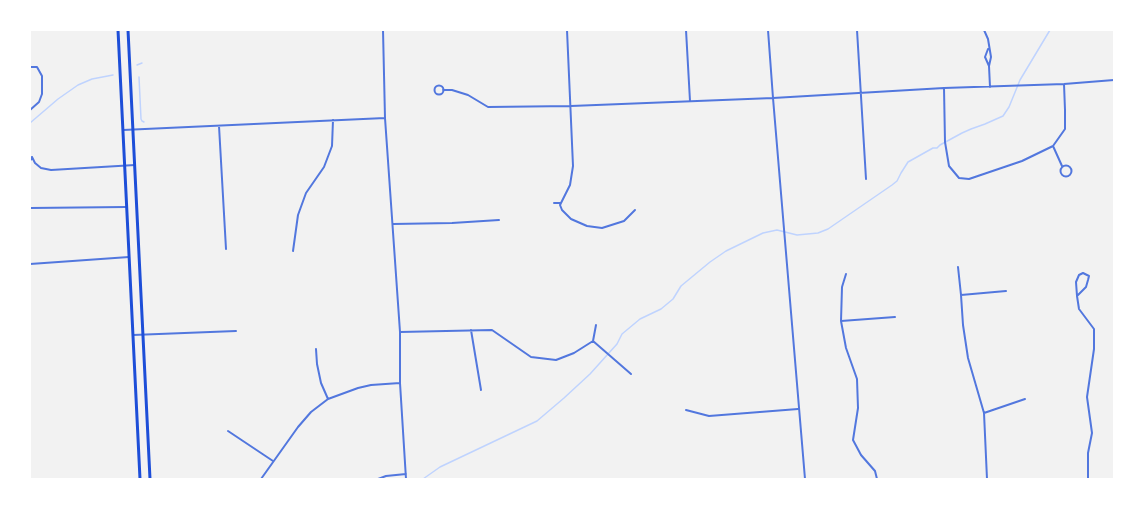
<!DOCTYPE html>
<html>
<head>
<meta charset="utf-8">
<style>
	body { margin:0 }
	#map { position:relative; width:1144px; height:509px; overflow:hidden; background:#f2f2f2; font-family:Helvetica,sans-serif }
	canvas { display:block }
	.frame { position:absolute; inset:0; border:31px solid #fff; pointer-events:none }
</style>
</head>
<body>
<div id="map">
<canvas width="1144" height="509"></canvas>
<div class="frame"></div>
</div>
<script>
const context = document.querySelector('canvas').getContext('2d');
context.lineJoin = 'round';
function shape(rows) {
  const path = new Path2D();
  for (const r of rows) {
    if (r.length === 3) {
      path.moveTo(r[0] + r[2], r[1]);
      path.arc(r[0], r[1], r[2], 0, 2 * Math.PI);
      continue;
    }
    path.moveTo(r[0], r[1]);
    for (let i = 2; i < r.length; i += 2) path.lineTo(r[i], r[i + 1]);
  }
  return path;
}
function stroke(path, color, width, dash) {
  context.strokeStyle = color;
  context.lineWidth = width;
  context.lineCap = dash ? 'butt' : 'round';
  context.setLineDash(dash || []);
  context.stroke(path);
}
const stream = shape([
	[137,65,142,63],
	[139,77,141,119,142,121,144,122],
	[30,123,58,99,78,85,92,79,113,75],
	[423,479,440,467,537,421,564,398,590,374,617,344,622,334,640,319,661,309,673,299,681,286,710,262,726,251,763,233,777,230,797,235,818,233,828,229,892,185,897,181,901,173,908,162,933,148,937,148,940,145,962,133,971,129,985,124,1003,116,1009,107,1020,80,1050,30]
]);
const minor = shape([
	[383,30,385,118,400,332,400,383,406,479],
	[567,30,573,166,570,185,560,205,562,210,571,219,587,226,602,228,624,221,635,210],
	[686,30,690,101],
	[768,30,773,98,805,479],
	[857,30,866,179],
	[984,30,988,39,991,57,989,66,990,87],
	[988,49,985,57,989,66],
	[30,67,37,67,42,76,42,94,39,102,30,110],
	[439,90,4.5],
	[944,88,945,142,949,166,959,178,969,179,1022,161,1053,146,1065,129,1065,110,1064,84],
	[443,90,452,90,468,95,488,107,571,106,773,98,944,88,1064,84,1114,80],
	[219,126,226,249],
	[123,130,385,118],
	[1053,146,1062,166],
	[32,157,35,163,41,168,51,170,135,165],
	[30,161,32,157],
	[1066,171,5.5],
	[554,203,561,203],
	[30,208,126,207],
	[393,224,452,223,499,220],
	[293,251,298,215,306,193,324,167,332,146,333,120],
	[30,264,129,257],
	[958,267,961,295,963,325,968,358,984,413,987,479],
	[846,274,842,287,841,321,846,348,857,379,858,408,853,440,861,455,875,471,877,479],
	[961,295,1006,291],
	[1077,296,1086,287,1088,280,1089,276,1083,273,1079,275,1076,282,1077,296,1079,309,1094,329,1094,349,1087,397,1092,433,1088,453,1088,479],
	[841,321,895,317],
	[471,330,481,390],
	[400,332,492,330,531,357,556,360,574,353,593,341,596,325],
	[133,335,236,331],
	[593,341,631,374],
	[316,349,317,364,321,383,328,399],
	[686,410,709,416,798,409],
	[984,413,1025,399],
	[228,431,273,461],
	[261,479,298,427,311,412,328,399,358,388,371,385,400,383],
	[378,479,386,476,406,474]
]);
const primary = shape([
	[118,30,140,479],
	[128,30,150,479]
]);
stroke(stream, '#bfd3fe', 1.5);
stroke(minor, '#5277de', 2);
stroke(primary, '#1d4ed8', 3);
</script>
</body>
</html>
